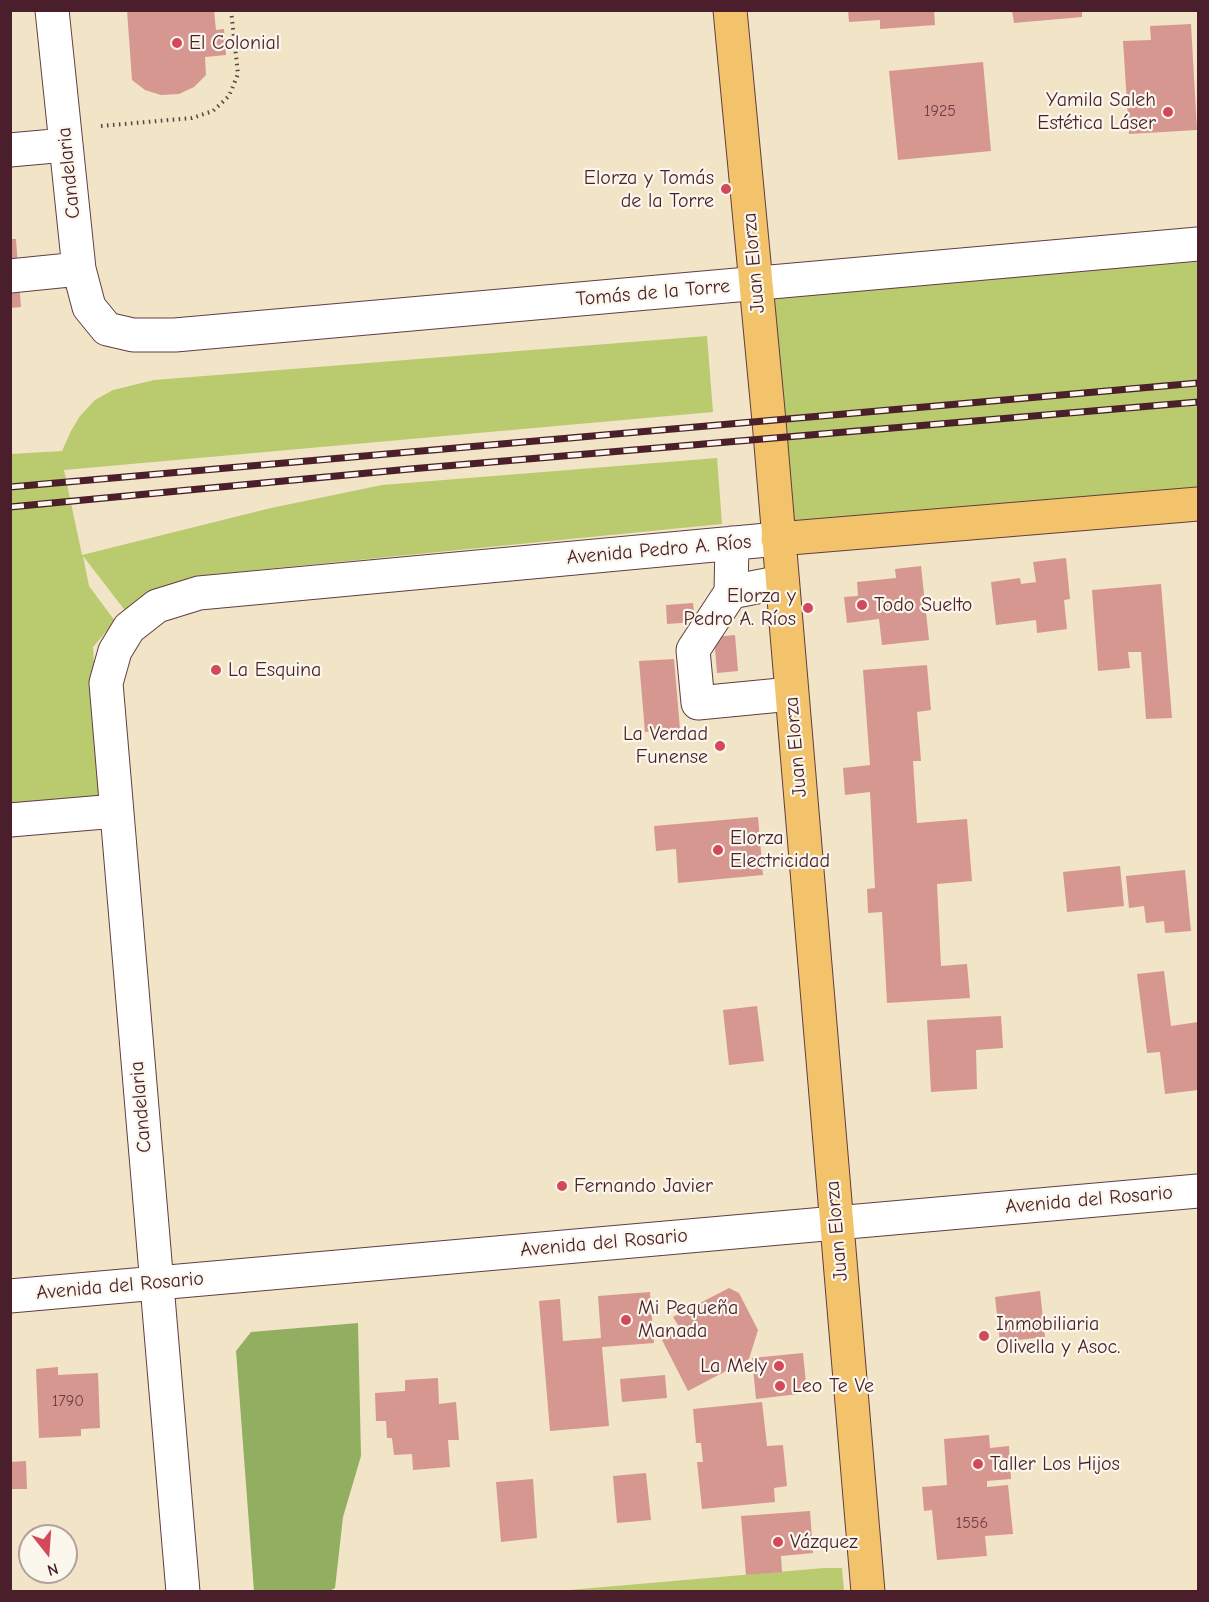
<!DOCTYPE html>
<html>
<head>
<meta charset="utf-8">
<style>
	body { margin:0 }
	#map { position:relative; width:1209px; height:1602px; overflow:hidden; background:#f1e4c7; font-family:"Comic Neue",sans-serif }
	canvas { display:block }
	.frame { position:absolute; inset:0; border:12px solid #4a1f2b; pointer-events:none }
	.north { position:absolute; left:18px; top:1524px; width:60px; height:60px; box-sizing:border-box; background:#fbf7ec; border:2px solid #b4a19f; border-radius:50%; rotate:163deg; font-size:16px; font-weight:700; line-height:24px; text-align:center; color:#4a1f2b }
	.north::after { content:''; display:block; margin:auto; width:21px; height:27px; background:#d1495b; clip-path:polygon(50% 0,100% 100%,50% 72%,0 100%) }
</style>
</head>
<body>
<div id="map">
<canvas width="1209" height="1602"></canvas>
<div class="frame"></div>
<div class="north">N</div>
</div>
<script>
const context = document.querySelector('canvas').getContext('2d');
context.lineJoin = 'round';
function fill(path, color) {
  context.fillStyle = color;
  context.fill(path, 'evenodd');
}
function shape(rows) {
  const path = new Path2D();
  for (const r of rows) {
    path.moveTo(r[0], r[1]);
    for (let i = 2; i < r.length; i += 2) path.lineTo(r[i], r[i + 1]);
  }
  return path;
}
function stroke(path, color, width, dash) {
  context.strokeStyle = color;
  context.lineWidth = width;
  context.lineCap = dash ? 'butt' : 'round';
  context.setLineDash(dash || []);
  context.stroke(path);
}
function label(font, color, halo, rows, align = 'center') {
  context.font = font + ' "Comic Neue",sans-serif';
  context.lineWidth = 4.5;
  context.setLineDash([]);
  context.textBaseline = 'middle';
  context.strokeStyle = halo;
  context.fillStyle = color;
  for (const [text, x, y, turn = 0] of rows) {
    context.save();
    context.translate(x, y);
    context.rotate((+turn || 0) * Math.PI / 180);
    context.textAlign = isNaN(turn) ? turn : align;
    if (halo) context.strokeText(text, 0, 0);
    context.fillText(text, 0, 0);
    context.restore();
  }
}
const green = shape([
	[1198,244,1198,504,778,539,756,284],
	[707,336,713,412,64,470,82,555,271,508,382,485,717,458,722,524,196,576,152,593,127,613,83,556,89,586,115,621,93,647,103,802,11,809,11,454,62,451,71,431,80,416,95,400,113,390,154,380],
	[842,1568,844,1591,546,1592,824,1568]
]);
const forest = shape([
	[358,1323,361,1456,343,1517,335,1588,328,1592,254,1591,236,1351,251,1332]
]);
const building = shape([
	[127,10,214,10,216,30,224,29,226,55,205,57,206,75,194,87,179,94,161,95,145,90,132,80],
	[848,10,934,10,935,25,880,29,880,20,849,22],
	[1012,10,1082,10,1082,17,1014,23],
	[1191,24,1197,130,1129,134,1123,41,1151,40,1150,26],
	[983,62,991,151,898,160,889,71],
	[10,239,16,239,21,307,10,308],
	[1066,558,1070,599,1064,600,1067,629,1037,633,1036,620,996,625,991,582,1020,578,1021,584,1036,582,1033,562],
	[921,566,929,640,882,645,879,619,847,623,844,597,858,596,857,582,896,578,895,569],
	[1161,584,1172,718,1146,719,1141,652,1128,652,1130,668,1098,671,1092,590],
	[693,603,695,622,667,624,666,605],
	[735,635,738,671,717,673,714,637],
	[674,659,680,729,645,732,639,661],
	[927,665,931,710,917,712,921,761,913,761,917,823,967,819,972,881,937,884,941,966,967,964,970,998,887,1003,882,912,868,913,867,889,875,888,870,792,845,795,843,768,870,765,863,670],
	[758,817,763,875,678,883,676,849,656,851,654,826],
	[1120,866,1124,906,1067,912,1063,872],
	[1185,870,1191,931,1165,933,1164,921,1146,923,1144,906,1129,908,1126,876],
	[1164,971,1171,1026,1198,1022,1198,1090,1165,1094,1160,1052,1147,1053,1137,974],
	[757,1006,764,1061,729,1065,723,1010],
	[1001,1016,1003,1048,976,1050,977,1089,931,1092,927,1020],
	[729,1288,739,1293,758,1330,749,1359,688,1391,662,1340,681,1330,673,1317],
	[1040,1291,1045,1337,1000,1342,995,1297],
	[650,1292,654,1343,602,1347,609,1426,550,1431,539,1301,560,1299,563,1341,601,1338,598,1296],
	[803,1353,807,1393,756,1399,752,1358],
	[58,1367,58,1375,98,1373,100,1428,81,1429,81,1436,39,1438,36,1369],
	[665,1375,667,1398,622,1402,620,1379],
	[438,1378,439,1404,456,1402,459,1440,448,1440,450,1467,413,1470,412,1454,394,1455,392,1438,387,1438,386,1421,376,1421,375,1393,405,1391,405,1380],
	[762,1402,767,1446,783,1445,787,1486,774,1488,775,1502,702,1509,697,1462,703,1462,701,1443,696,1443,693,1409],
	[989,1435,990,1448,1009,1446,1011,1479,987,1481,987,1487,1008,1485,1013,1534,985,1536,987,1556,937,1560,932,1510,924,1511,922,1487,947,1485,944,1439],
	[26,1461,27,1489,10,1489,10,1462],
	[646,1473,651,1520,617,1523,613,1476],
	[533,1479,537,1538,501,1542,496,1482],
	[810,1511,813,1553,781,1556,782,1572,746,1575,741,1516]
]);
const path = shape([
	[101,126,192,118,213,111,229,96,238,74,231,10]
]);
const minor = shape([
	[52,10,79,269,89,307,107,329,133,335,175,335,1198,244],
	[10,150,65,145],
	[10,276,79,269],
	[732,543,731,592,693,650,698,703,791,694],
	[731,592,782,582],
	[10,820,116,811],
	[10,1296,1198,1191],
	[183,1592,106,683,115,651,129,628,157,606,199,593,778,539]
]);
const major = shape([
	[730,10,769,421,868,1592],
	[778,539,1198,504]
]);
const rail = shape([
	[10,487,1198,383],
	[10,507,410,469,1198,402]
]);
const markers = [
	[177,43,6,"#d1495b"],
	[1168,112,6,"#d1495b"],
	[726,189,6,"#d1495b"],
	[862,605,6,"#d1495b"],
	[808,608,6,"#d1495b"],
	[216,670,6,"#d1495b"],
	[720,746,6,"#d1495b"],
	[718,850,6,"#d1495b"],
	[562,1186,6,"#d1495b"],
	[626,1320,6,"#d1495b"],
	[984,1336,6,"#d1495b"],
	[779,1366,6,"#d1495b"],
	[780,1386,6,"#d1495b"],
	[978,1464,6,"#d1495b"],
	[778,1542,6,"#d1495b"]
];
const numberNames = [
	["1925",940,111],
	["1790",68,1401],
	["1556",972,1523]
];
const poiNames = [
	["El Colonial",189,43],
	["Yamila Saleh",1156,100,"right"],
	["Estética Láser",1156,123,"right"],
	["Elorza y Tomás",714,178,"right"],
	["de la Torre",714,201,"right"],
	["Elorza y",796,596,"right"],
	["Pedro A. Ríos",796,619,"right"],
	["Todo Suelto",874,605],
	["La Esquina",228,670],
	["La Verdad",708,734,"right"],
	["Funense",708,757,"right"],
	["Elorza",730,838],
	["Electricidad",730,861],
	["Fernando Javier",574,1186],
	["Mi Pequeña",638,1308],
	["Manada",638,1331],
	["Inmobiliaria",996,1324],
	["Olivella y Asoc.",996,1347],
	["La Mely",767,1366,"right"],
	["Leo Te Ve",792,1386],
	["Taller Los Hijos",990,1464],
	["Vázquez",790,1542]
];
const streetNames = [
	["Candelaria",69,173,-96],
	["Juan Elorza",754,263,-95],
	["Tomás de la Torre",653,293,-5],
	["Avenida Pedro A. Ríos",659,550,-5],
	["Juan Elorza",796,747,-95],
	["Candelaria",141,1107,-95],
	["Avenida del Rosario",1089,1200,-5],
	["Juan Elorza",837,1231,-95],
	["Avenida del Rosario",604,1243,-5],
	["Avenida del Rosario",120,1286,-5]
];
fill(green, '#b9cb6e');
fill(forest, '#92af61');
fill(building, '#d69791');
stroke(minor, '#633d42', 35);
stroke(major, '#633d42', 35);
stroke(path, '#633d42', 4, [1.5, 4.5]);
stroke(minor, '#fff', 33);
stroke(major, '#f2c36a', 33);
stroke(rail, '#4a1f2b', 7);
stroke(rail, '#fbf7ec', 4.5, [14]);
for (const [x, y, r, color] of markers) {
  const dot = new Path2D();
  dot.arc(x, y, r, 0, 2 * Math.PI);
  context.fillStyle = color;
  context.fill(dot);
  stroke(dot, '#fbf7ec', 2);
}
label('16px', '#6d3d44', null, numberNames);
label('20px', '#4a1f2b', '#fbf7ec', poiNames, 'left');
label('20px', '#4a1f2b', '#fbf7ec', streetNames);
</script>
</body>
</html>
